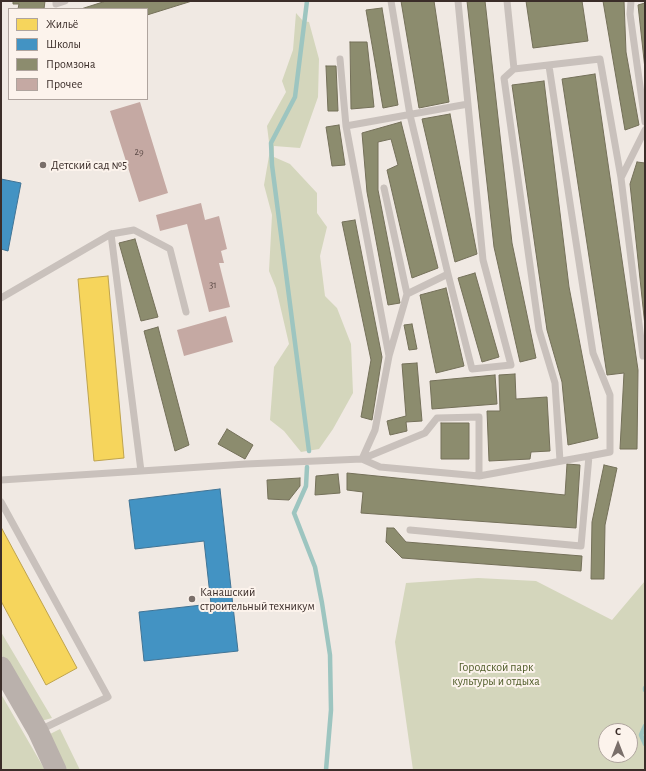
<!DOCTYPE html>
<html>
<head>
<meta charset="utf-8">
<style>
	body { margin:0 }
	#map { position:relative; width:646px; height:771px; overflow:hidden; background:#f0e9e3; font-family:"Alegreya Sans",sans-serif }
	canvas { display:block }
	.frame { position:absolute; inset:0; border:2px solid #3b2d29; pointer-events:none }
	.legend { position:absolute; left:8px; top:8px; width:140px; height:92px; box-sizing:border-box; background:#fcf3ec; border:1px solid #afa49e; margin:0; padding:5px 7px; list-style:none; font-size:12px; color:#3b2d29 }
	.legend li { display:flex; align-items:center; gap:8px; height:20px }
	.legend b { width:20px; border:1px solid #afa49e }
	.north { position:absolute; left:598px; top:723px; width:40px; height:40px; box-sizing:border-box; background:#fcf3ec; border:1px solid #afa49e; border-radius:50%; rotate:0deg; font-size:11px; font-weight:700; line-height:16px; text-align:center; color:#3b2d29 }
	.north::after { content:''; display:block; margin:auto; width:14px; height:18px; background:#7a6f6a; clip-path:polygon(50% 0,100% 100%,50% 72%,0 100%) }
</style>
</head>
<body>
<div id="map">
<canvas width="646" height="771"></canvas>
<div class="frame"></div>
<ul class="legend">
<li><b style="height:11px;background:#f6d55c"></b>Жильё</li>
<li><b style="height:11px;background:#4393c3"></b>Школы</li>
<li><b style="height:11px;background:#8c8c6e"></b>Промзона</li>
<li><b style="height:11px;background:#c5a9a3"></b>Прочее</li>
</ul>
<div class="north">С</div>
</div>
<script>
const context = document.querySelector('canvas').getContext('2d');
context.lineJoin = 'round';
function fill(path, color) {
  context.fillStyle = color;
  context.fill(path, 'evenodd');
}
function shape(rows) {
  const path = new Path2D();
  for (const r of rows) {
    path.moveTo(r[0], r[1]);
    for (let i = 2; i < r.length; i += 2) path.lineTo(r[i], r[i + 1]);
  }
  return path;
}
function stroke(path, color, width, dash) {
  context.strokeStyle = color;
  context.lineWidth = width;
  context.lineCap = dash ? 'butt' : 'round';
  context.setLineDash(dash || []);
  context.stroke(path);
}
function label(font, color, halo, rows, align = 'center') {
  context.font = font + ' "Alegreya Sans",sans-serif';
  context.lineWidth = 4;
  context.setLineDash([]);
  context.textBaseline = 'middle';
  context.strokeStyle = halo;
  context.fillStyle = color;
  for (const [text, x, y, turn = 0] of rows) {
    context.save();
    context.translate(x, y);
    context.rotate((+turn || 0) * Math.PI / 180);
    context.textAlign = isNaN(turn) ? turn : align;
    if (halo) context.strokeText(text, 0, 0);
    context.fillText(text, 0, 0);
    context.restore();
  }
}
const green = shape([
	[296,13,303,21,309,22,319,59,318,97,300,148,274,146,274,157,290,164,317,193,317,213,327,227,320,256,325,296,337,308,351,344,353,393,333,429,319,449,301,452,284,431,270,420,274,367,289,344,276,288,269,271,272,215,264,185,270,150,267,126,286,92,282,81,293,50],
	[478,578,536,581,612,620,645,581,645,770,413,770,395,642,406,583],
	[606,731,630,731,630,755,606,755],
	[1,632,52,718,41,721,1,654],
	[1,694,45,770,1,770],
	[60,729,80,770,66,770,48,735]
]);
const homes = shape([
	[108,276,124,458,94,461,78,279,108,276],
	[1,527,77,668,46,685,1,601,1,527]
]);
const schools = shape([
	[1,179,21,183,8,251,1,249,1,179],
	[220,489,238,651,144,661,139,612,211,604,204,541,135,549,129,500,220,489]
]);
const industry = shape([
	[13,1,45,1,44,9,18,9,19,4,13,4,13,1],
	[106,1,192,1,147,15,147,9,81,9,106,1],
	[401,1,434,1,449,102,419,108,401,1],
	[467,1,485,1,512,243,536,358,520,362,494,247,467,1],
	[526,1,582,1,588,41,533,48,526,1],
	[603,1,624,1,626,52,639,125,625,130,603,1],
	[645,3,645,69,638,5,645,3],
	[382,8,398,105,383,108,366,10,382,8],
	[350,42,367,42,374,107,351,109,350,42],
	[326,66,336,66,338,111,328,111,326,66],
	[595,74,638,370,637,449,620,449,624,373,607,375,562,79,595,74],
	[544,81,569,287,598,438,568,445,562,382,547,330,512,85,544,81],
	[450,114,477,254,455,262,422,119,450,114],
	[401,122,438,268,412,278,387,170,398,165,391,139,378,142,378,190,400,303,388,305,367,192,362,133,401,122],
	[339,125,345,165,332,166,326,127,339,125],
	[637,162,645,163,645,326,630,184,637,162],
	[355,220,382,357,372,420,361,417,371,360,342,222,355,220],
	[135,239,158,317,141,321,119,243,135,239],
	[475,273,499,357,482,362,458,278,475,273],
	[446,288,464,366,436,373,420,295,446,288],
	[412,324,417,349,409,350,404,325,412,324],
	[158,327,189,445,175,451,144,331,158,327],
	[417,363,422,421,406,422,407,431,390,435,387,421,406,416,402,364,417,363],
	[515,374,516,399,547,397,550,451,531,452,530,459,489,461,487,411,500,411,499,375,515,374],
	[495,375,497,404,432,409,430,381,495,375],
	[441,423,469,423,469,459,441,459,441,423],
	[227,429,253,445,245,459,218,444,227,429],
	[567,464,580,465,576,528,361,513,363,492,347,490,347,473,565,495,567,464],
	[604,465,617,468,605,525,604,579,591,579,592,522,604,465],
	[338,474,340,493,315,495,316,476,338,474],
	[300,478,300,486,289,500,268,499,267,480,300,478],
	[387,528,394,528,406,542,582,556,581,571,402,558,386,542,387,528]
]);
const stream = shape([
	[307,1,295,97,271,143,272,165,309,451],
	[307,467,306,486,294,513,315,567,322,603,330,655,331,710,326,770],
	[645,688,645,690],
	[645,726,641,735,645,744]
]);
const building = shape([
	[140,102,168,193,139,202,110,111],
	[201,203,205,220,219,216,227,249,221,251,224,263,219,263,230,307,209,312,187,224,160,231,156,215],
	[226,316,233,342,184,356,177,330]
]);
const service = shape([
	[56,1,56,4,65,1],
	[391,1,410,115,448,274,472,369,511,365,483,260,458,1],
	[507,1,514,69,600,59,621,178],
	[631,1,630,14,645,122],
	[340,59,346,126,389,356],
	[549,66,593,353,610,395,610,452,589,456],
	[514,69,504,78,539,330,555,383,560,461],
	[346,126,468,104],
	[111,234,134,230,170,249,186,312],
	[407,294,448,274],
	[1,298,111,234,141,471,1,480],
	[643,356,621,178,645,130],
	[362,459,380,467,479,476,589,456,581,546,410,530],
	[362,459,375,430,389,356,407,294,384,188],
	[141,471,246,464,362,459,425,433,437,418,479,417,479,476],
	[1,502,108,697,40,730]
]);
const secondary = shape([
	[1,667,38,731,56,770]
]);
const markers = [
	[43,165,4,"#7a6f6a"],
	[192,599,4,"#7a6f6a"]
];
const numberNames = [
	["29",139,152],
	["31",213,285]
];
const poiNames = [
	["Детский сад №5",51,165],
	["Канашский",200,592],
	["строительный техникум",200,606]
];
const parkNames = [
	["Городской парк",496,667],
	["культуры и отдыха",496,681]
];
fill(green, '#d4d6bc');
fill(homes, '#f6d55c');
stroke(homes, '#bea34d', 1);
fill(schools, '#4393c3');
stroke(schools, '#417495', 1);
fill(industry, '#8c8c6e');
stroke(industry, '#747059', 1);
stroke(stream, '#9dc5c0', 4.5);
fill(building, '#c5a9a3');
stroke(service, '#c9c1bc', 7);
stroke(secondary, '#bab1ac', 21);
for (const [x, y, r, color] of markers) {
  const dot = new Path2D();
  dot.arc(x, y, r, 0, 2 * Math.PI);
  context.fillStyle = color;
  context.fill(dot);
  stroke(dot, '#fcf3ec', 1.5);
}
label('10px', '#5e4c48', null, numberNames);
label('12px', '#3b2d29', '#fcf3ec', poiNames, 'left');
label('12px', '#505d2a', '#fcf3ec', parkNames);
</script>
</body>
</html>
